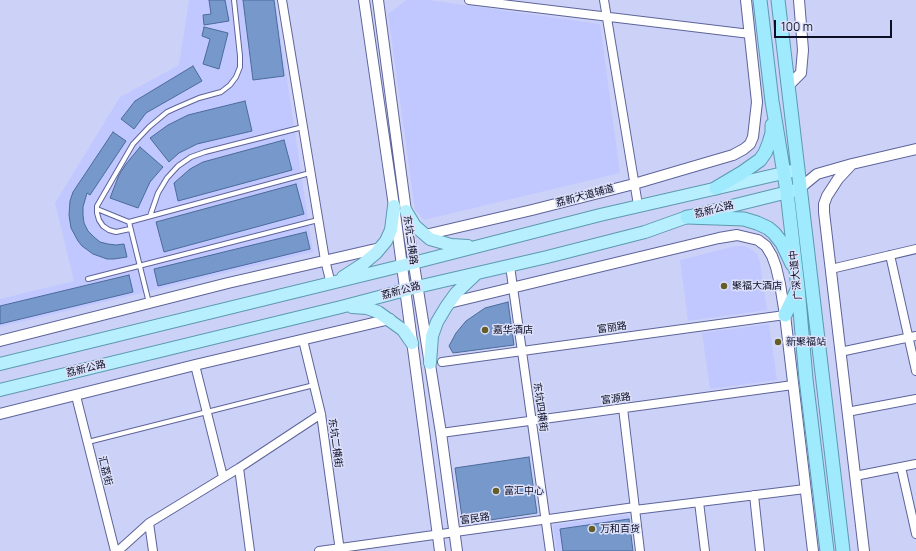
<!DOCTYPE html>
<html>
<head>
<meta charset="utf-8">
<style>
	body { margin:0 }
	#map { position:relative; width:916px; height:551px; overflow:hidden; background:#ccd2f7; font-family:Manrope,sans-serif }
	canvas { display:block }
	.scale { position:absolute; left:774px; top:20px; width:118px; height:18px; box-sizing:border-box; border:2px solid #0c0e23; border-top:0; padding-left:5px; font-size:12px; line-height:14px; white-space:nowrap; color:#0c0e23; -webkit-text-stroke:3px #dce0f9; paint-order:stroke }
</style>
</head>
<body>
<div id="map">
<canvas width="916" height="551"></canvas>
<div class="scale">100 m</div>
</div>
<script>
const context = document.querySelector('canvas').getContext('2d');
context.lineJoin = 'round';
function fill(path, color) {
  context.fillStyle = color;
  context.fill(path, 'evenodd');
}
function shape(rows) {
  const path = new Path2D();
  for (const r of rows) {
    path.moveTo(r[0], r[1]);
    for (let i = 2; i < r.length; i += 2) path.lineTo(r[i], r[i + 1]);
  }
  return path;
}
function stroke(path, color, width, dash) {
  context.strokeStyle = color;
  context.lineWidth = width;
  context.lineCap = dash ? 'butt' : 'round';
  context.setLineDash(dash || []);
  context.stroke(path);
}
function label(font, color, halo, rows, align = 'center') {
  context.font = font + ' Manrope,"Noto Sans SC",sans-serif';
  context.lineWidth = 3;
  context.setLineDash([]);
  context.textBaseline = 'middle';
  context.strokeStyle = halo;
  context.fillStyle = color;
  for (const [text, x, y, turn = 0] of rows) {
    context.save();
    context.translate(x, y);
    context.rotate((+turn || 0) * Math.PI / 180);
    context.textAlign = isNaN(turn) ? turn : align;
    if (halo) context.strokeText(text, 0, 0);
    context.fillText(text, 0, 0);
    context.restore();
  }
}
const built = shape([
	[189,0,275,0,313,252,0,327,0,299,74,281,55,203,120,97,179,65],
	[406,0,429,0,600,24,620,173,424,220,415,210,388,14],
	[735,246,744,246,751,249,757,254,760,262,767,310,688,321,680,260],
	[769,324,777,380,710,389,702,333],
	[628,515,633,551,557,551,553,525]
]);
const building = shape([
	[209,0,225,0,229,21,204,25,203,15,211,14,209,0],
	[243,0,274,0,284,76,253,80,243,0],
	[204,27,228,33,219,69,203,64,210,39,202,36,204,27],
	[193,66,202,81,146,113,134,129,121,119,135,101,193,66],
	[245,101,252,131,197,144,179,153,169,162,150,138,168,125,188,115,245,101],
	[113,132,126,141,90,195,87,193,83,207,83,215,84,223,88,231,94,237,100,242,108,244,116,245,124,244,127,257,114,259,107,259,93,254,82,246,78,241,71,228,69,215,70,201,73,192,113,132],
	[284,140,292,170,178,201,174,183,190,169,203,162,284,140],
	[140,147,163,167,150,182,138,208,110,198,119,175,126,164,140,147],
	[296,184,304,214,164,252,156,222,296,184],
	[306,232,310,249,158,286,154,269,306,232],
	[129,275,133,292,0,324,0,306,129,275],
	[508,302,514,345,453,353,449,346,456,333,466,321,485,308,508,302],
	[529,457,537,513,463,524,455,468,529,457],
	[629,519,633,551,563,551,560,529,629,519]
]);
const service = shape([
	[97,209,129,222],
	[150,216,158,193,167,178,178,166,191,157,205,152,303,127],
	[129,222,310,173],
	[129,222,149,303],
	[130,229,116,232,109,230,103,226,99,220,97,213,97,206,133,144,149,127,167,112,178,107,199,98,221,92,230,85,236,77,240,67,240,56,234,0],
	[88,279,318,220],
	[88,442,314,385]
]);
const minor = shape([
	[282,0,325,260,331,284],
	[469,0,750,34],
	[604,0,638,205],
	[890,255,916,371],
	[510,266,550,551],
	[831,269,916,249],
	[303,340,321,414,340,551],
	[840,352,916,336],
	[442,362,785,315],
	[195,365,223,477],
	[76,396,115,551],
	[623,408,640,551],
	[847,412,916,399],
	[441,433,793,385],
	[901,467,916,534],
	[239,468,250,551],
	[855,476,916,464],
	[754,495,760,551],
	[699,502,705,551],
	[635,510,805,489],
	[149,523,153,551],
	[118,551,149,523,239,468,321,414],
	[319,551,635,507]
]);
const tertiary = shape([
	[364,0,394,206,440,551],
	[378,0,409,234,441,433,457,551],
	[789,85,801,73,803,50,799,0],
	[852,164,838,179,827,196,824,204,824,212,864,551],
	[800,188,817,174,852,164,916,149],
	[425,235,532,210,634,184,709,162,733,155,744,149,750,144,753,137,757,102,746,0],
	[449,303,719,238,737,235,758,240,766,246,772,256,776,267,780,284,785,315,813,551],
	[0,341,228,283,380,248],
	[0,414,195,365,390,319]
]);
const primary = shape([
	[406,211,415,226,430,239,451,245,468,246],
	[343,277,363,264,376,253,386,241,391,230,394,206],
	[352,307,367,308,378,312,403,330,412,343],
	[430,363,432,336,437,322,446,307,456,293,475,275],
	[0,364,413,263,600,215,792,171],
	[0,390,341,307,417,287,547,257,645,232,687,217,796,190]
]);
const trunk = shape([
	[760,0,772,101,787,192,798,288,806,379,827,551],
	[778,0,843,551],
	[716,188,743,172,760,160,765,153,769,143,772,133,772,125],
	[687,217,744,219,757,223,768,228,774,233,782,243,792,264],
	[785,315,798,288]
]);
const markers = [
	[724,286,4,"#665c28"],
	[485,330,4,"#665c28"],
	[778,342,4,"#665c28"],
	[496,491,4,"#665c28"],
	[592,529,4,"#665c28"]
];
const streetNames = [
	["荔新大道辅道",585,196,-15],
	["荔新公路",714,210,-14],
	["东坑三横路",410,240,82],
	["广深大道中",796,275,-96],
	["荔新公路",401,291,-15],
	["富丽路",612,328,-8],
	["荔新公路",86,369,-14],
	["富源路",616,399,-8],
	["东坑四横街",540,407,82],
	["东坑二横街",335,443,82],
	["汇荔街",105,471,76],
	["富民路",475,519,-8]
];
const poiNames = [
	["聚福大酒店",732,286],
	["嘉华酒店",493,330],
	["新聚福站",786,342],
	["富汇中心",504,491],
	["万和百货",600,529]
];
fill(built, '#c1c8ff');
fill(building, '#7698cb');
stroke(building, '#4b6b9b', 1);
stroke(service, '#5e649a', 6);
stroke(minor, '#5e649a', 10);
stroke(tertiary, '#5e649a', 12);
stroke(primary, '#5d99b1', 14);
stroke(trunk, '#5d99b1', 15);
stroke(service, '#fff', 4);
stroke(minor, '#fff', 8);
stroke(tertiary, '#fff', 10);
stroke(primary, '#b8effe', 12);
stroke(trunk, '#a0eafe', 13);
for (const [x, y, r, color] of markers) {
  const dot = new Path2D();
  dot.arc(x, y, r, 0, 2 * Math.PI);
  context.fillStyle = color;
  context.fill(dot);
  stroke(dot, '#dce0f9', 1.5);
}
label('10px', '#0c0e23', '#dce0f9', streetNames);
label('10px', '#0c0e23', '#dce0f9', poiNames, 'left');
</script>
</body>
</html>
